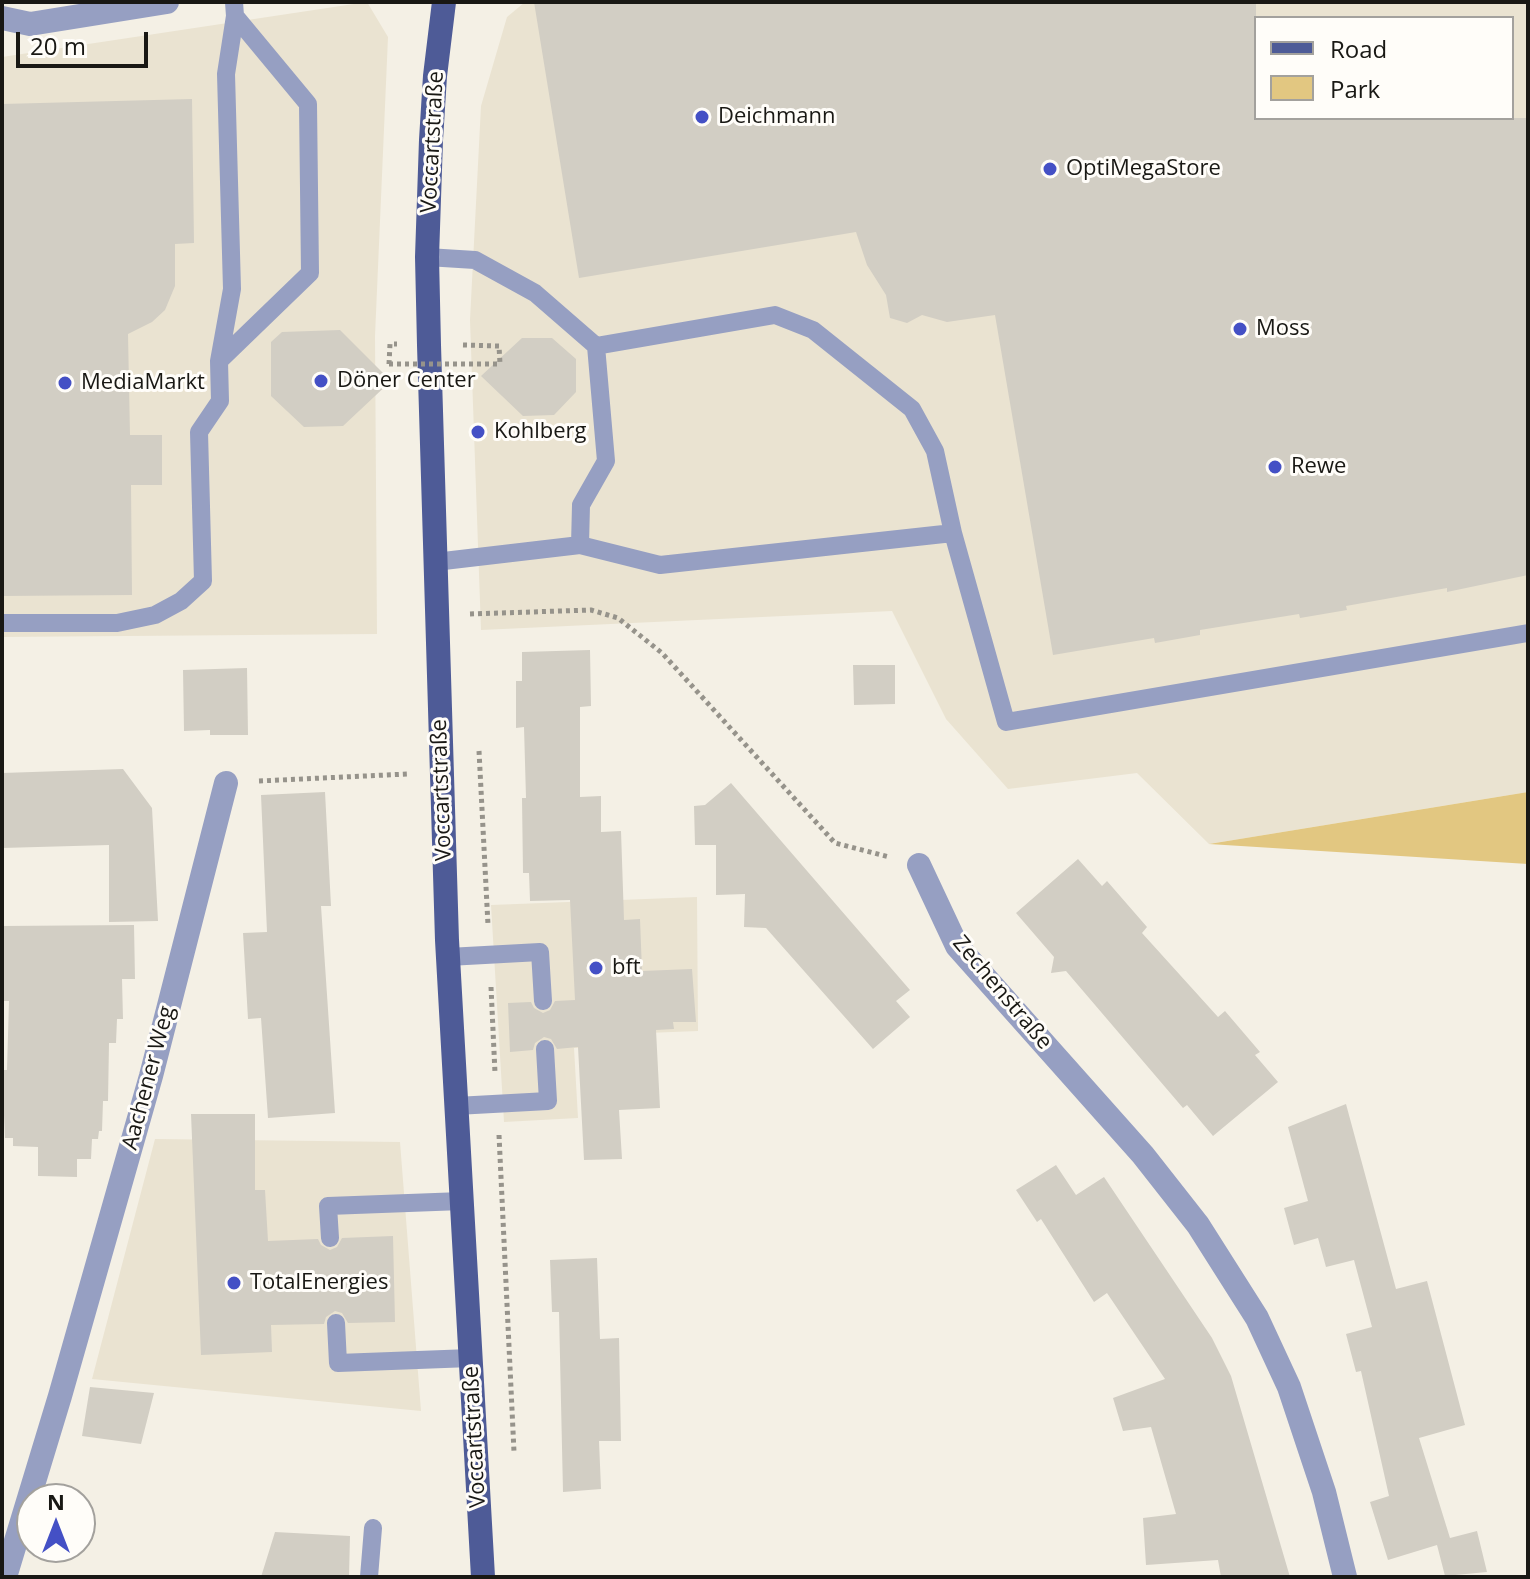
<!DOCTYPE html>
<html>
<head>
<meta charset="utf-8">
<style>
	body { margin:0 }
	#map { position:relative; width:1530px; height:1579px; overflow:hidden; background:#f4f0e5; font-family:"Open Sans",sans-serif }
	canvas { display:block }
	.frame { position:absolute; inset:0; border:4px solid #191814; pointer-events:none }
	.legend { position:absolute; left:1254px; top:16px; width:260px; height:104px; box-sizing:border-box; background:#fffdf9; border:2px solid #a3a19d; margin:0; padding:10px 14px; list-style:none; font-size:24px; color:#191814 }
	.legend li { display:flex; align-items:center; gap:16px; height:40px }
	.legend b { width:40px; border:2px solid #a3a19d }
	.north { position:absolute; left:16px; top:1483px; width:80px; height:80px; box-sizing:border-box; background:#fffdf9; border:2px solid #a3a19d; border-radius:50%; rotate:0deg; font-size:22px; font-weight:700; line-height:32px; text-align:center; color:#191814 }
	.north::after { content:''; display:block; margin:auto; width:28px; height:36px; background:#4450c5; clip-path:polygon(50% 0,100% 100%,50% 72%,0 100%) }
	.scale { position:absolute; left:16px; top:32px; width:132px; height:36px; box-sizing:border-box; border:4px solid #191814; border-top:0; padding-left:10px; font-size:24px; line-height:28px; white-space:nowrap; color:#191814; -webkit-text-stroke:6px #fffdf9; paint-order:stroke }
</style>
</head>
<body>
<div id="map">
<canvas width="1530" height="1579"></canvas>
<div class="frame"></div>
<ul class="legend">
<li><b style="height:10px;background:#4e5b97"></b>Road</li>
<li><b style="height:22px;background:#e2c781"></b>Park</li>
</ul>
<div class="north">N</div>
<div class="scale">20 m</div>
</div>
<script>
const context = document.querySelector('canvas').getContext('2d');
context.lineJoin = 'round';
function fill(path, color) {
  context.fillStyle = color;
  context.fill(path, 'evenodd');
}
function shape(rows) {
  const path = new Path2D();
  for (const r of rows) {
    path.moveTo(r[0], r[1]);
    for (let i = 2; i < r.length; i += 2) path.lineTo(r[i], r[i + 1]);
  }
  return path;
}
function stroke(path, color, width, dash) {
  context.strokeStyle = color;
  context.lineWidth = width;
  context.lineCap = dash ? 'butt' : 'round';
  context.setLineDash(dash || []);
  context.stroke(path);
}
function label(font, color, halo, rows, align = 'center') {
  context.font = font + ' "Open Sans",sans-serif';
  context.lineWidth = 6;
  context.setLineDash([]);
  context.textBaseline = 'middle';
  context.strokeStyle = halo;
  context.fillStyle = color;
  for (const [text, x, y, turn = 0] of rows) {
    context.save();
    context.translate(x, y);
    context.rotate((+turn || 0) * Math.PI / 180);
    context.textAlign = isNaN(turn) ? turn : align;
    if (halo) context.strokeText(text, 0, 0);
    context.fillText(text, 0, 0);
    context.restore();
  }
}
const built = shape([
	[367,2,388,37,375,336,377,634,2,637,2,57],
	[525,2,1528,2,1528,792,1209,844,1137,773,1008,789,946,719,892,611,481,630,470,320,481,106,507,17],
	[1256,18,1512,18,1512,118,1256,118],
	[697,897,698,1031,647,1033,646,1045,574,1048,578,1118,504,1122,491,905],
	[155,1139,400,1142,421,1411,92,1379]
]);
const green = shape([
	[1528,792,1528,864,1209,844]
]);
const building = shape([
	[534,2,1256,2,1256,118,1528,118,1528,575,1447,592,1447,588,1346,606,1347,610,1300,618,1299,614,1200,630,1200,635,1155,643,1154,638,1053,655,995,315,947,322,922,315,907,323,890,318,886,295,867,265,856,232,579,278],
	[192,99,194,243,175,244,175,286,165,310,152,322,128,334,130,435,162,435,162,485,131,485,132,595,2,596,2,104],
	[340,330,391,381,343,426,304,427,271,396,271,342,282,332],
	[522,338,552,338,576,359,576,392,554,415,523,416,481,376],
	[590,650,591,706,580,707,580,797,601,796,601,832,621,831,624,920,640,919,642,971,692,969,696,1022,673,1022,674,1029,656,1030,660,1108,619,1110,622,1159,584,1160,578,1047,557,1049,551,1039,544,1037,535,1043,533,1050,510,1052,508,1003,531,1002,534,1008,543,1013,550,1010,555,1001,575,1000,570,900,530,901,529,873,523,873,522,798,526,798,524,727,516,728,516,681,522,681,522,652],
	[853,665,895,665,895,704,854,705],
	[247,668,248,735,210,735,210,730,184,731,183,670],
	[123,769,152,808,158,921,109,922,109,845,2,848,2,773],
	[731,783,910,990,896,1001,910,1017,873,1049,766,928,744,927,745,894,716,895,716,845,695,845,694,806,705,805],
	[325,792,331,906,321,906,335,1113,268,1118,261,1018,248,1019,243,933,267,932,261,795],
	[1078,859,1102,886,1107,881,1147,927,1142,933,1218,1017,1225,1011,1260,1052,1255,1055,1278,1082,1213,1136,1187,1105,1183,1108,1066,971,1051,973,1054,957,1016,913],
	[134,925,135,979,122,979,123,1019,117,1019,116,1043,109,1043,108,1101,103,1101,102,1131,99,1131,98,1139,92,1139,91,1159,77,1159,77,1177,38,1176,38,1147,13,1146,13,1138,5,1138,2,1070,7,1070,9,1001,2,1001,2,926],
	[1346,1104,1396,1289,1427,1281,1465,1425,1419,1438,1450,1538,1477,1531,1487,1572,1445,1576,1437,1545,1388,1560,1370,1502,1389,1496,1361,1371,1356,1372,1346,1334,1372,1327,1354,1260,1326,1267,1318,1238,1294,1245,1284,1208,1308,1201,1288,1127],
	[191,1114,255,1114,255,1190,265,1190,268,1241,318,1239,321,1245,330,1250,337,1247,342,1238,393,1236,395,1322,348,1323,342,1313,335,1311,326,1317,324,1324,271,1325,272,1352,201,1355],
	[1056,1165,1076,1195,1104,1177,1212,1338,1231,1376,1290,1577,1221,1577,1218,1560,1146,1565,1143,1518,1176,1514,1151,1427,1123,1431,1113,1398,1165,1379,1107,1293,1094,1302,1041,1219,1037,1222,1016,1190],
	[597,1258,600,1339,619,1338,621,1441,599,1441,601,1489,563,1492,559,1312,552,1312,550,1260],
	[90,1387,154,1393,141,1444,82,1436],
	[275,1532,350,1536,349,1577,261,1577]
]);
const path = shape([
	[463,345,499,346,500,364],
	[389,364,390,344,397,344],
	[470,614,591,610,618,618,662,653,835,843,889,857],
	[479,751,488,925],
	[259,781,408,774],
	[491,987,495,1073],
	[499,1135,514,1452]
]);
const lane = shape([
	[427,257,475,260,535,293,596,346,775,315,813,330,912,409,935,451,953,533],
	[219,361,310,273,308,104,235,16],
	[580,545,581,505,606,461,596,346],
	[435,562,580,545,660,565,953,533,1006,722,1528,633],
	[2,623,117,623,155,615,181,601,203,581,199,432,220,401,219,361,232,289,226,74,235,16,234,2],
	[448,957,540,952,543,1001],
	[456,1106,548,1101,545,1049],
	[330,1238,328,1206,462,1201],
	[336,1323,338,1363,471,1358],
	[369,1577,373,1528]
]);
const street = shape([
	[2,18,30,24,167,2],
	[919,865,957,946,1143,1155,1198,1225,1257,1318,1289,1387,1324,1492,1345,1577],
	[5,1577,60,1396,151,1076,226,783]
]);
const primary = shape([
	[444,2,435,76,431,140,427,257,429,345,447,940,483,1577]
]);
const pathBridge = shape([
	[389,364,500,364]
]);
const markers = [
	[702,117,8,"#4450c5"],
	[1050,169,8,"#4450c5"],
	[1240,329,8,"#4450c5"],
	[321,381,8,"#4450c5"],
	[65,383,8,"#4450c5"],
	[478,432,8,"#4450c5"],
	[1275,467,8,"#4450c5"],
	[596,968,8,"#4450c5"],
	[234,1283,8,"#4450c5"]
];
const poiNames = [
	["Deichmann",718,117],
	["OptiMegaStore",1066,169],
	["Moss",1256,329],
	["Döner Center",337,381],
	["MediaMarkt",81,383],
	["Kohlberg",494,432],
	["Rewe",1291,467],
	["bft",612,968],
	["TotalEnergies",250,1283]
];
const streetNames = [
	["Voccartstraße",433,142,-87],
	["Voccartstraße",442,790,-92],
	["Zechenstraße",1002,993,50],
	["Aachener Weg",149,1078,-75],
	["Voccartstraße",475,1437,-93]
];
fill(built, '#eae3d1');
fill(green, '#e2c781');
fill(building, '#d2cec4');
stroke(path, '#96938b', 5, [4, 4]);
stroke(lane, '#969fc2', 18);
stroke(street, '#969fc2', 24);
stroke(primary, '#4e5b97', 24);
stroke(pathBridge, '#96938b', 5, [4, 4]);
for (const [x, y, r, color] of markers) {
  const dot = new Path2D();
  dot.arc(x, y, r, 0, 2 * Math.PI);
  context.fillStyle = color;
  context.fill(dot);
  stroke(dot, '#fffdf9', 3);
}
label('22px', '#191814', '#fffdf9', poiNames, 'left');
label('22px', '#191814', '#fffdf9', streetNames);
</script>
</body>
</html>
